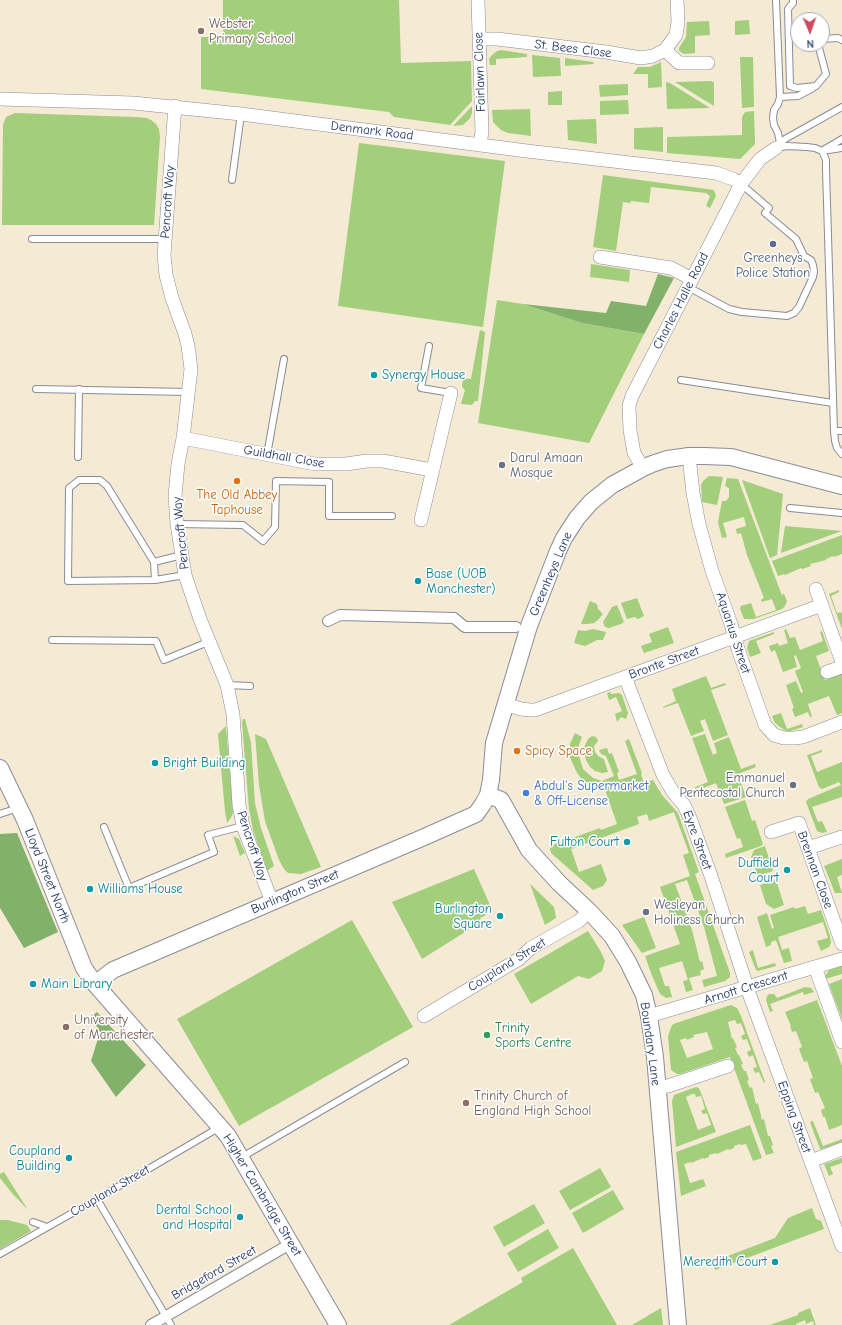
<!DOCTYPE html>
<html>
<head>
<meta charset="utf-8">
<style>
	body { margin:0 }
	#map { position:relative; width:842px; height:1325px; overflow:hidden; background:#f5ead4; font-family:"Comic Neue",sans-serif }
	canvas { display:block }
	.north { position:absolute; left:790px; top:12px; width:40px; height:40px; box-sizing:border-box; background:#fff; border:1px solid #a4acbf; border-radius:50%; rotate:178deg; font-size:11px; font-weight:700; line-height:16px; text-align:center; color:#1b2f5e }
	.north::after { content:''; display:block; margin:auto; width:14px; height:18px; background:#d1495b; clip-path:polygon(50% 0,100% 100%,50% 72%,0 100%) }
</style>
</head>
<body>
<div id="map">
<canvas width="842" height="1325"></canvas>
<div class="north">N</div>
</div>
<script>
const context = document.querySelector('canvas').getContext('2d');
context.lineJoin = 'round';
function fill(path, color) {
  context.fillStyle = color;
  context.fill(path, 'evenodd');
}
function shape(rows) {
  const path = new Path2D();
  for (const r of rows) {
    path.moveTo(r[0], r[1]);
    for (let i = 2; i < r.length; i += 2) path.lineTo(r[i], r[i + 1]);
  }
  return path;
}
function stroke(path, color, width, dash) {
  context.strokeStyle = color;
  context.lineWidth = width;
  context.lineCap = dash ? 'butt' : 'round';
  context.setLineDash(dash || []);
  context.stroke(path);
}
function label(font, color, halo, rows, align = 'center') {
  context.font = font + ' "Comic Neue",sans-serif';
  context.lineWidth = 3;
  context.setLineDash([]);
  context.textBaseline = 'middle';
  context.strokeStyle = halo;
  context.fillStyle = color;
  for (const [text, x, y, turn = 0] of rows) {
    context.save();
    context.translate(x, y);
    context.rotate((+turn || 0) * Math.PI / 180);
    context.textAlign = isNaN(turn) ? turn : align;
    if (halo) context.strokeText(text, 0, 0);
    context.fillText(text, 0, 0);
    context.restore();
  }
}
const green = shape([
	[223,0,399,0,401,63,471,61,472,101,450,125,394,117,389,112,201,89,201,37,223,37],
	[749,20,750,34,735,35,735,21],
	[709,21,710,35,695,36,695,53,684,54,679,51,679,48,686,37,687,22],
	[501,50,527,54,527,57,496,59,496,65,490,65,489,59,491,56,497,51],
	[532,55,560,58,561,76,533,77],
	[740,57,753,57,754,107,742,108],
	[565,58,593,62,594,64,565,66],
	[661,62,662,87,648,88,648,74,633,74,638,67,650,67],
	[712,81,714,83,714,106,675,82],
	[666,82,670,83,710,108,667,109],
	[628,84,628,95,600,97,599,85],
	[562,91,562,105,548,105,548,92],
	[628,100,629,114,600,115,600,101],
	[472,106,472,113,470,118,463,125,453,126],
	[530,109,531,136,508,133,501,130,493,122,492,110],
	[754,111,755,144,740,159,667,153,667,137,742,135,742,117,745,112],
	[15,113,136,117,147,118,151,120,156,124,159,129,160,137,154,225,2,225,3,125,6,117],
	[596,119,597,144,568,140,567,120],
	[663,127,663,152,634,149,634,129,635,128],
	[359,143,505,161,483,327,338,306],
	[603,175,714,190,716,196,710,208,706,206,710,196,706,193,651,187,649,203,631,201,630,203,623,202,616,251,593,247],
	[591,264,630,270,629,282,590,277],
	[497,300,523,304,582,323,644,334,589,443,478,423],
	[480,330,485,332,478,401,475,401,472,405,461,404,465,390,462,387,463,378,471,379],
	[709,476,723,477,717,505,702,502,701,485,703,481],
	[727,478,738,479,781,593,782,595,784,594,787,601,785,606,782,609,754,619,744,619,740,609,741,606,751,603,756,617,776,610,772,599,762,602,761,600,764,598,747,555,741,533,737,534,736,529,746,526,744,517,723,523,727,537,722,538,718,522,722,501,726,501,729,497,729,488,725,486],
	[742,480,783,494,777,555,770,558],
	[785,526,842,531,781,553],
	[842,535,842,554,834,557,833,556,826,559,826,560,810,564,811,566,802,569,801,568,785,575,784,574,778,576,772,561],
	[839,590,839,592,831,596,837,613,841,612,842,614,842,629,829,594],
	[637,598,644,616,638,619,635,617,627,619,621,603],
	[590,601,597,604,598,609,603,614,598,620,594,623,587,624,581,624],
	[617,605,624,622,621,624,609,628,605,627,603,622,612,607],
	[668,627,674,643,644,653,641,646,652,642,649,634],
	[593,629,606,632,603,640,597,640,585,646,574,643,578,630,585,631],
	[786,629,790,638,795,637,800,650,823,641,820,632,822,631,829,651,816,656,825,680,842,674,842,713,837,715,829,696,808,704,812,717,810,717,808,712,795,717,792,709,794,708,786,685,796,681,801,693,803,692,795,671,801,668,796,655,794,656,797,667,783,672,775,650,771,652,769,646,778,643,779,646,788,643,784,630],
	[774,632,774,634,756,641,761,653,750,657,747,648,749,641],
	[706,676,711,688,725,683,726,685,711,690,728,735,713,741,705,719,700,721,704,731,691,736,678,703,663,708,663,707,676,701,672,689],
	[610,692,611,694,619,693,622,695,628,713,626,719,621,717,617,722,615,714,622,711,616,697,609,700,607,693],
	[781,713,787,729,802,724,803,727,791,731,786,731,780,727,775,723,772,716],
	[243,719,245,719,251,743,255,803,261,828,274,866,267,871,253,830,249,809,242,723],
	[226,726,233,811,232,816,227,823,225,811,218,734],
	[575,733,582,737,579,745,579,756,583,769,593,778,602,781,614,776,606,756,601,754,599,750,607,748,609,754,612,753,619,772,617,773,619,780,637,774,625,741,629,739,642,773,641,774,644,783,653,780,662,795,678,813,699,872,695,874,730,973,730,977,725,981,704,987,702,980,717,976,704,927,687,880,675,884,692,930,700,962,702,961,704,969,700,971,701,975,689,978,693,990,686,992,683,981,688,980,682,961,659,968,665,986,669,986,672,997,666,998,660,994,651,973,645,956,680,944,660,887,690,876,683,855,689,853,674,812,649,821,647,814,637,817,639,824,571,849,579,872,601,864,607,880,603,886,593,890,551,853,550,849,550,846,600,828,601,830,617,824,602,781,589,786,582,780,576,771,570,757,570,744],
	[255,734,266,739,321,867,301,874,288,873,284,869,279,860,265,821,259,785],
	[705,734,713,755,717,753,714,743,729,737,741,769,755,764,756,767,738,774,746,797,724,804,716,783,701,789,700,787,695,789,695,787,708,782,692,738],
	[592,736,596,737,598,741,594,746,595,752,598,756,604,759,608,772,602,773,595,771,590,767,586,760,584,751,585,745,588,739],
	[822,750,822,752,811,756,817,772,842,762,842,797,812,807,818,822,822,821,827,832,822,833,817,831,806,802,808,799,841,785,839,782,822,789,819,787,807,755],
	[745,800,752,821,755,820,763,844,761,846,726,858,725,854,743,847,740,838,737,839,725,807],
	[233,836,239,839,245,853,240,856],
	[765,846,773,871,758,876,751,857,754,850],
	[842,859,842,875,837,877,842,893,835,893,824,866],
	[474,869,490,905,485,907,488,914,480,918,481,922,422,959,392,902],
	[776,880,784,905,774,909,766,904,760,885],
	[530,884,554,907,556,918,545,925],
	[805,906,808,914,821,910,830,936,831,943,829,947,821,951,817,941,828,938,823,922,778,937,782,950,789,948,792,961,784,963,776,940,771,942,771,945,766,947,757,917,767,913,772,929,774,928,770,915,794,907,795,909],
	[644,917,656,948,642,953,622,925],
	[352,920,413,1027,239,1126,177,1019],
	[588,931,601,952,605,961,602,971,589,979,578,976,531,1004,514,974],
	[753,950,758,968,775,963,776,966,758,971,756,970,749,952],
	[842,966,842,974,825,979,825,976,829,970],
	[842,979,842,1019,829,984],
	[805,987,811,988,814,992,804,995,803,992,770,1004,773,1011,770,1012,766,1000,767,996,769,994,774,994,777,998],
	[817,1000,842,1066,842,1125,829,1130,825,1117,823,1117,821,1110,825,1108,818,1092,815,1093,810,1079,813,1078,807,1061,804,1062,799,1049,802,1047,796,1031,792,1032,790,1026,791,1026,785,1012],
	[731,1005,737,1008,741,1016,765,1082,764,1083,759,1072,755,1073,753,1068,757,1067,753,1055,749,1057,747,1052,751,1050,747,1039,743,1040,741,1036,745,1034,741,1023,737,1024,735,1020,728,1022,732,1039,733,1038,737,1047,735,1048,738,1055,739,1055,743,1064,741,1065,744,1071,746,1071,749,1080,747,1081,750,1088,752,1087,756,1104,758,1103,762,1120,764,1119,768,1136,770,1136,773,1145,771,1146,774,1153,766,1155,730,1057,680,1074,677,1074,671,1070,668,1036,672,1025,676,1023],
	[707,1032,713,1049,687,1058,680,1040,686,1038,687,1040,694,1037,693,1035],
	[696,1087,699,1088,716,1132,676,1147,672,1101,674,1095],
	[692,1094,695,1094,696,1097,701,1096,705,1109,701,1111,703,1114,707,1113,711,1125,698,1130,686,1097],
	[813,1121,823,1146,842,1139,842,1142,822,1149,820,1149,810,1122],
	[750,1125,762,1158,753,1161,746,1144,741,1145,740,1144,734,1146,734,1148,729,1150,728,1149,717,1154,716,1153,709,1155,709,1157,704,1159,703,1158,691,1163,691,1162,684,1164,690,1183,703,1179,706,1186,681,1196,676,1152],
	[842,1158,842,1163,830,1167,833,1174,829,1176,824,1164],
	[600,1168,611,1187,570,1210,559,1191],
	[4,1172,28,1210,12,1193,0,1178,0,1174],
	[613,1190,624,1209,583,1233,572,1213],
	[534,1204,545,1223,504,1247,493,1227],
	[812,1208,816,1219,821,1221,824,1229,715,1270,712,1262,775,1238,788,1218],
	[0,1220,8,1220,27,1225,31,1231,0,1249],
	[548,1229,559,1248,518,1272,507,1253],
	[573,1248,617,1325,449,1325,523,1282,521,1278],
	[661,1308,663,1325,632,1325],
	[810,1308,816,1325,814,1325,813,1321,806,1324,805,1320,796,1324,796,1325,770,1325,798,1315,798,1313]
]);
const forest = shape([
	[658,274,674,278,644,334,582,323,523,304,606,313,611,301,646,306],
	[17,833,58,932,24,948,0,908,0,834],
	[97,1012,146,1065,116,1097,91,1061,100,1032,91,1017]
]);
const service = shape([
	[776,0,780,97,778,104,774,110,773,118,774,125,778,133,780,143],
	[793,0,793,3,788,9,790,86,797,88,816,86,826,74,818,44],
	[822,39,838,38,842,40],
	[780,97,798,96,813,88],
	[778,145,785,139,842,107],
	[776,148,787,146,807,147,815,148,822,151,842,148],
	[825,149,842,139],
	[822,151,826,160,826,170,834,431,835,441,837,448,842,454],
	[232,180,241,114],
	[32,239,165,239],
	[688,287,729,309,742,312,787,316,794,313,799,307,813,277,814,272,813,265,811,260,804,256,796,239,765,213,769,208,741,184],
	[429,346,421,388,451,393],
	[681,380,833,403],
	[36,389,188,392],
	[834,431,842,431],
	[267,455,284,359],
	[78,457,79,389],
	[790,508,842,513],
	[177,524,243,525,263,541,275,527,276,481,329,482,329,516,392,516],
	[154,562,182,555],
	[155,580,154,562,107,486,100,480,79,480,69,488,68,581,155,580,185,575],
	[52,640,156,641,164,660,208,642],
	[227,685,250,686],
	[0,814,18,808],
	[104,827,129,888,214,852,208,835,243,826],
	[242,1157,405,1062],
	[97,1199,171,1325],
	[33,1222,47,1227],
	[0,1254,97,1199,220,1127]
]);
const pedestrian = shape([
	[328,621,340,615,454,618,465,627,516,627],
	[151,1325,290,1244]
]);
const minor = shape([
	[478,0,482,132,480,144],
	[480,39,497,39,606,52,641,58,653,56,665,50,676,35,678,22,677,0],
	[665,50,679,63,708,63],
	[0,99,133,103,241,114,527,151,716,173,733,179,741,184],
	[175,106,164,255,166,275,172,298,185,334,188,346,191,369,183,438,178,464,175,496,177,524,185,575,200,619,227,685,233,714,239,805,243,826,272,902],
	[600,257,671,268,692,279],
	[183,438,315,464,346,464,367,461,383,461,432,470],
	[689,456,693,493,699,524,712,571,731,624,738,649,765,725,774,735,784,738,794,738,803,737,842,722],
	[643,468,634,453,630,430,629,406,632,396,741,184,760,159,776,148],
	[421,520,451,393],
	[816,589,842,662],
	[827,672,842,667],
	[625,677,663,775,673,792,684,805,690,818,711,876,750,996,842,1246],
	[505,704,521,709,530,710,535,710,822,605],
	[771,832,799,823,842,944],
	[808,848,842,837],
	[815,967,842,1042],
	[424,1016,519,959,531,948,579,921,589,911],
	[649,1016,842,959],
	[657,1087,668,1086,728,1066],
	[811,1161,842,1149]
]);
const tertiary = shape([
	[0,768,25,820,84,968,95,984,228,1136,338,1325],
	[488,795,501,800,529,850,559,883,589,911,612,936,628,962,644,995,649,1016,655,1057,678,1325],
	[95,984,113,970,422,838,476,814,483,804,488,795,491,780,494,743,529,626,558,551,564,538,577,518,591,502,612,485,643,468,652,464,667,459,689,456,704,456,731,457,842,486]
]);
const markers = [
	[201,31,4,"#8d6e63"],
	[773,244,4,"#5c6f8a"],
	[374,375,4,"#0f9aa8"],
	[502,465,4,"#6b7280"],
	[237,481,4,"#e8710a"],
	[418,581,4,"#0f9aa8"],
	[517,751,4,"#e8710a"],
	[155,763,4,"#0f9aa8"],
	[793,785,4,"#6b7280"],
	[526,793,4,"#3f7fe0"],
	[627,842,4,"#0f9aa8"],
	[787,870,4,"#0f9aa8"],
	[90,889,4,"#0f9aa8"],
	[646,912,4,"#6b7280"],
	[500,916,4,"#0f9aa8"],
	[33,984,4,"#0f9aa8"],
	[66,1027,4,"#8d6e63"],
	[487,1035,4,"#2e9e5b"],
	[466,1103,4,"#8d6e63"],
	[69,1158,4,"#0f9aa8"],
	[240,1217,4,"#0f9aa8"],
	[775,1262,4,"#0f9aa8"]
];
const educationNames = [
	["Webster",209,24],
	["Primary School",209,39],
	["University",74,1020],
	["of Manchester",74,1035],
	["Trinity Church of",474,1096],
	["England High School",474,1111]
];
const streetNames = [
	["St. Bees Close",573,49,7],
	["Fairlawn Close",480,72,-92],
	["Denmark Road",372,131,7],
	["Pencroft Way",168,202,-86],
	["Charles Halle Road",681,301,-63],
	["Guildhall Close",284,457,10],
	["Pencroft Way",181,533,-96],
	["Greenheys Lane",551,574,-67],
	["Aquarius Street",733,633,72],
	["Bronte Street",664,663,-20],
	["Eyre Street",697,840,70],
	["Pencroft Way",252,846,72],
	["Brennan Close",815,870,70],
	["Lloyd Street North",47,876,68],
	["Burlington Street",295,892,-23],
	["Coupland Street",507,965,-32],
	["Arnott Crescent",746,988,-17],
	["Boundary Lane",650,1044,82],
	["Epping Street",794,1117,70],
	["Coupland Street",110,1191,-30],
	["Higher Cambridge Street",262,1195,59],
	["Bridgeford Street",214,1273,-30]
];
const serviceNames = [
	["Greenheys",773,258],
	["Police Station",773,273]
];
const cultureNames = [
	["Synergy House",382,375,"left"],
	["Base (UOB",426,574,"left"],
	["Manchester)",426,589,"left"],
	["Bright Building",163,763,"left"],
	["Fulton Court",619,842],
	["Duffield",779,863],
	["Court",779,878],
	["Williams House",98,889,"left"],
	["Burlington",492,909],
	["Square",492,924],
	["Main Library",41,984,"left"],
	["Coupland",61,1151],
	["Building",61,1166],
	["Dental School",232,1210],
	["and Hospital",232,1225],
	["Meredith Court",767,1262]
];
const worshipNames = [
	["Darul Amaan",510,458],
	["Mosque",510,473],
	["Emmanuel",785,778,"right"],
	["Pentecostal Church",785,793,"right"],
	["Wesleyan",654,905],
	["Holiness Church",654,920]
];
const foodNames = [
	["The Old Abbey",237,495],
	["Taphouse",237,510],
	["Spicy Space",525,751,"left"]
];
const shopNames = [
	["Abdul's Supermarket",534,786],
	["& Off-License",534,801]
];
const leisureNames = [
	["Trinity",495,1028],
	["Sports Centre",495,1043]
];
fill(green, '#a3ce7b');
fill(forest, '#82b16b');
stroke(service, '#888c99', 8);
stroke(pedestrian, '#888c99', 12);
stroke(minor, '#888c99', 14);
stroke(tertiary, '#888c99', 18);
stroke(service, '#fff', 6);
stroke(pedestrian, '#fff', 10);
stroke(minor, '#fff', 13);
stroke(tertiary, '#fff', 16);
for (const [x, y, r, color] of markers) {
  const dot = new Path2D();
  dot.arc(x, y, r, 0, 2 * Math.PI);
  context.fillStyle = color;
  context.fill(dot);
  stroke(dot, '#fff', 1.5);
}
label('13px', '#785e54', '#fff', educationNames, 'left');
label('13px', '#1b2f5e', '#fff', streetNames);
label('13px', '#4e5e75', '#fff', serviceNames);
label('13px', '#0d838f', '#fff', cultureNames, 'right');
label('13px', '#5b616d', '#fff', worshipNames, 'left');
label('13px', '#c56008', '#fff', foodNames);
label('13px', '#366cbe', '#fff', shopNames, 'left');
label('13px', '#27864d', '#fff', leisureNames, 'left');
</script>
</body>
</html>
